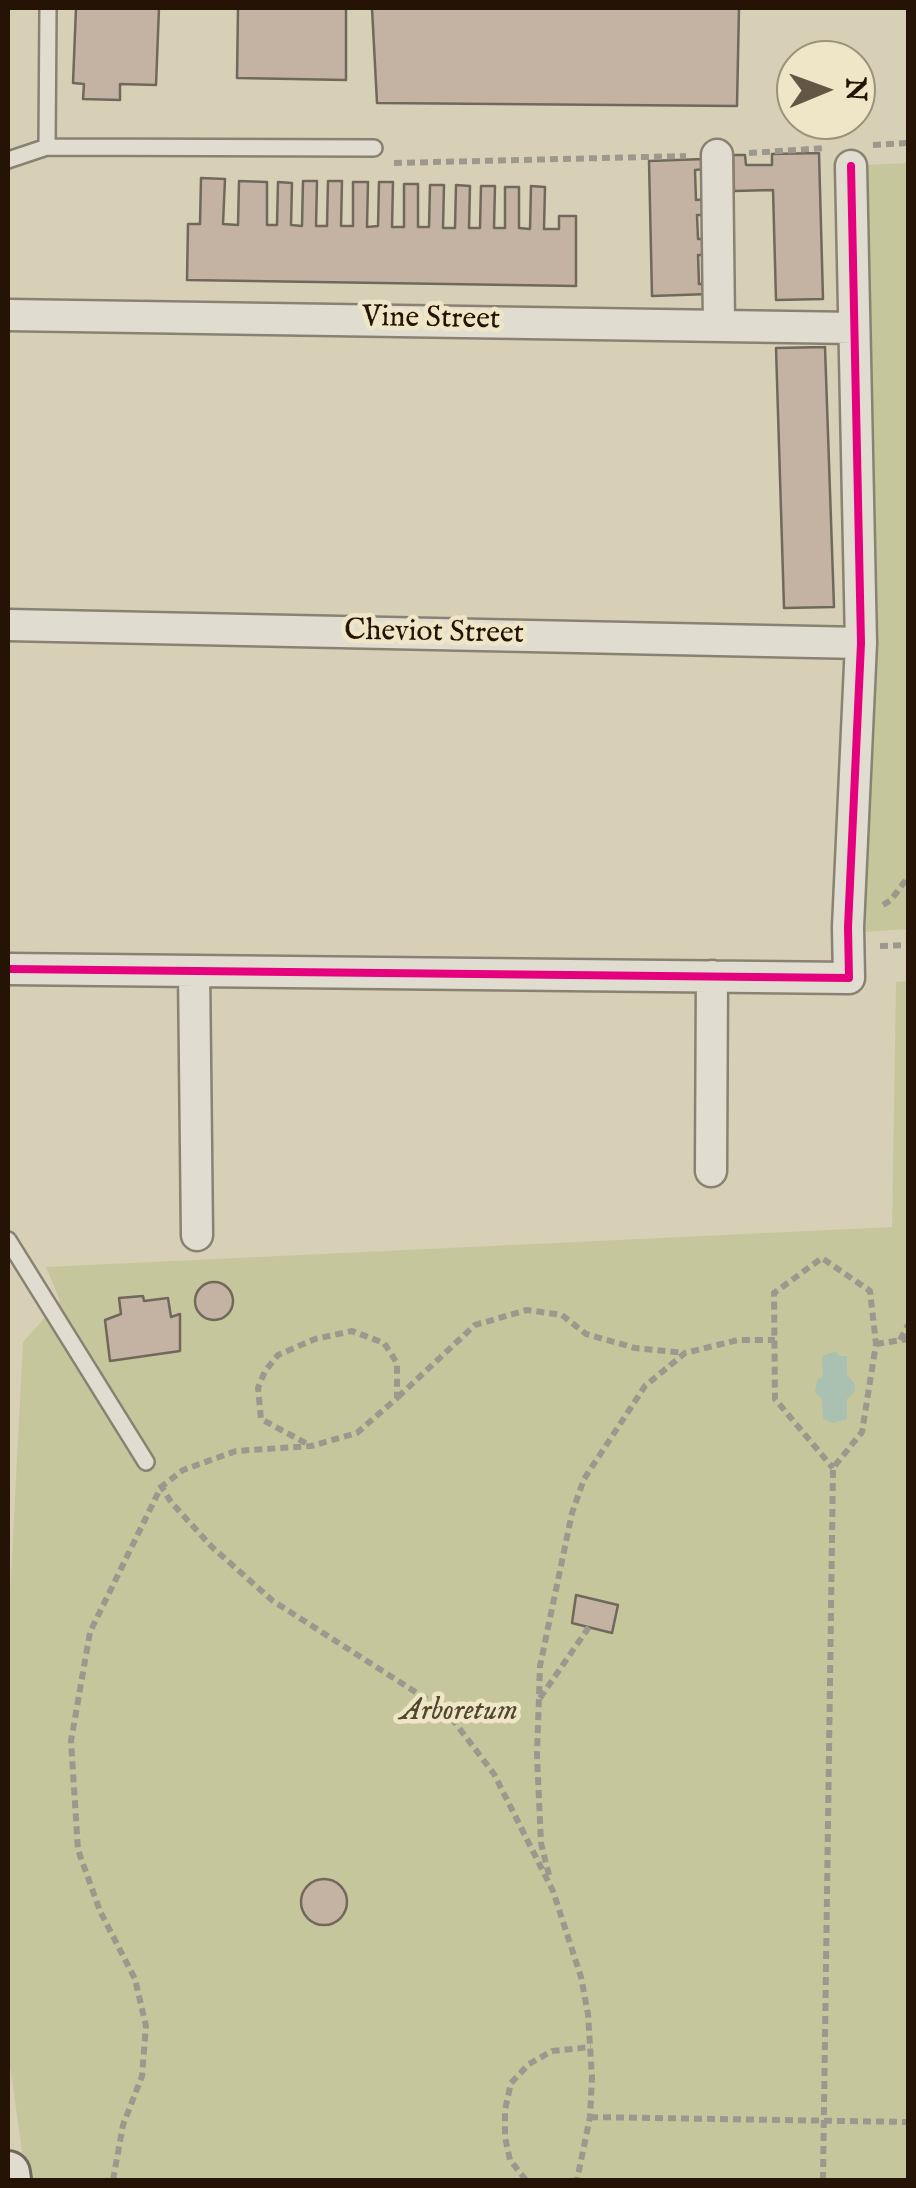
<!DOCTYPE html>
<html>
<head>
<meta charset="utf-8">
<style>
	body { margin:0 }
	#map { position:relative; width:916px; height:2188px; overflow:hidden; background:#d8d0b6; font-family:"IM FELL English",serif }
	canvas { display:block }
	.frame { position:absolute; inset:0; border:10px solid #251406; pointer-events:none }
	.north { position:absolute; left:776px; top:40px; width:100px; height:100px; box-sizing:border-box; background:#eee6c7; border:2px solid #9e927a; border-radius:50%; rotate:89deg; font-size:28px; font-weight:700; line-height:40px; text-align:center; color:#251406 }
	.north::after { content:''; display:block; margin:auto; width:35px; height:45px; background:#645644; clip-path:polygon(50% 0,100% 100%,50% 72%,0 100%) }
</style>
</head>
<body>
<div id="map">
<canvas width="916" height="2188"></canvas>
<div class="frame"></div>
<div class="north">N</div>
</div>
<script>
const context = document.querySelector('canvas').getContext('2d');
context.lineJoin = 'round';
function fill(path, color) {
  context.fillStyle = color;
  context.fill(path, 'evenodd');
}
function shape(rows) {
  const path = new Path2D();
  for (const r of rows) {
    if (r.length === 3) {
      path.moveTo(r[0] + r[2], r[1]);
      path.arc(r[0], r[1], r[2], 0, 2 * Math.PI);
      continue;
    }
    path.moveTo(r[0], r[1]);
    for (let i = 2; i < r.length; i += 2) path.lineTo(r[i], r[i + 1]);
  }
  return path;
}
function stroke(path, color, width, dash) {
  context.strokeStyle = color;
  context.lineWidth = width;
  context.lineCap = dash ? 'butt' : 'round';
  context.setLineDash(dash || []);
  context.stroke(path);
}
function label(font, color, halo, rows, align = 'center') {
  context.font = font + ' "IM FELL English",serif';
  context.lineWidth = 9;
  context.setLineDash([]);
  context.textBaseline = 'middle';
  context.strokeStyle = halo;
  context.fillStyle = color;
  for (const [text, x, y, turn = 0] of rows) {
    context.save();
    context.translate(x, y);
    context.rotate((+turn || 0) * Math.PI / 180);
    context.textAlign = isNaN(turn) ? turn : align;
    if (halo) context.strokeText(text, 0, 0);
    context.fillText(text, 0, 0);
    context.restore();
  }
}
const green = shape([
	[908,163,908,929,865,932,860,165],
	[908,981,908,2180,26,2180,8,2051,8,1634,23,1342,60,1301,46,1267,892,1227,896,982]
]);
const water = shape([
	[836,1351,839,1356,847,1356,847,1375,855,1384,855,1391,847,1399,847,1419,833,1423,823,1419,822,1399,815,1392,817,1380,823,1376,822,1356]
]);
const building = shape([
	[76,8,159,8,156,85,120,84,120,100,83,99,84,84,73,83,76,8],
	[238,8,346,8,346,80,237,78,238,8],
	[372,8,739,8,737,106,377,103,372,8],
	[819,153,823,299,776,300,773,190,734,191,733,155,745,155,746,165,772,165,772,154,819,153],
	[704,159,705,169,695,170,696,200,706,199,706,215,697,215,698,239,707,239,707,255,698,255,699,284,708,284,709,294,652,296,649,161,704,159],
	[201,178,225,179,223,224,238,225,239,181,267,182,267,225,277,225,278,182,292,183,291,225,302,226,303,181,317,181,316,226,327,226,328,181,342,181,341,226,353,226,353,182,368,182,367,227,378,226,379,182,393,182,392,227,404,227,404,184,418,184,418,227,429,227,430,185,444,185,443,228,455,228,456,185,470,186,469,228,480,228,481,186,495,186,494,228,505,228,505,187,519,187,519,228,530,229,531,186,545,187,544,229,559,229,559,216,576,216,576,286,187,280,188,224,200,224,201,178],
	[825,347,834,607,784,608,776,348,825,347],
	[214,1301,19],
	[143,1296,144,1301,168,1298,171,1317,180,1314,180,1351,110,1361,105,1320,121,1314,119,1298,143,1296],
	[576,1595,618,1605,612,1633,572,1623,576,1595],
	[324,1902,23]
]);
const path = shape([
	[873,145,908,143],
	[749,153,826,148],
	[394,163,686,156],
	[883,905,891,900,908,877],
	[880,946,908,945],
	[900,1340,908,1325],
	[876,1344,908,1339],
	[398,1397,475,1325,527,1310,562,1315,586,1334,635,1348,685,1353],
	[160,1484,171,1502,212,1547,273,1601,431,1702,453,1720,494,1774,553,1891,581,1977,588,2014,592,2077,590,2117,577,2180],
	[540,1698,589,1627],
	[549,1875,541,1843,537,1755,540,1666,572,1513,584,1479,645,1386,685,1353,738,1340,775,1340],
	[590,2117,908,2122],
	[113,2180,123,2125,142,2076,146,2026,135,1979,100,1911,78,1850,71,1741,90,1632,161,1487,183,1470,236,1451,311,1446,357,1433,397,1398,397,1363,384,1343,352,1331,315,1339,278,1355,265,1371,258,1388,261,1419,311,1446],
	[526,2180,510,2160,505,2137,505,2110,511,2083,529,2064,552,2051,591,2047],
	[823,2180,833,1468,862,1432,876,1344,870,1291,822,1258,774,1293,775,1399,833,1468]
]);
const lane = shape([
	[47,147,374,148],
	[8,160,47,147,48,8],
	[8,1240,146,1462]
]);
const street = shape([
	[717,155,719,324],
	[8,315,854,328],
	[8,625,861,643],
	[8,969,849,978,848,927,861,643,851,166],
	[194,971,197,1235],
	[711,1171,712,976]
]);
const secondary = shape([
	[8,2173,9,2180]
]);
const bus1 = shape([
	[8,969,849,978,848,927,861,643,851,166]
]);
const streetNames = [
	["Vine Street",431,320,1],
	["Cheviot Street",434,634,1]
];
const parkNames = [
	["Arboretum",459,1713]
];
fill(green, '#c6c69c');
fill(water, '#aac0b0');
fill(building, '#c4b3a2');
stroke(building, '#70695b', 2.5);
stroke(lane, '#898272', 20);
stroke(street, '#898272', 35);
stroke(secondary, '#70695b', 48);
stroke(path, '#9c988d', 6, [8, 5]);
stroke(lane, '#e0ddd0', 15);
stroke(street, '#e0ddd0', 30);
stroke(secondary, '#e0ddd0', 42);
stroke(bus1, '#e5007d', 8);
label('30px', '#251406', '#eee6c7', streetNames);
label('italic 30px', '#51472c', '#eee6c7', parkNames);
</script>
</body>
</html>
